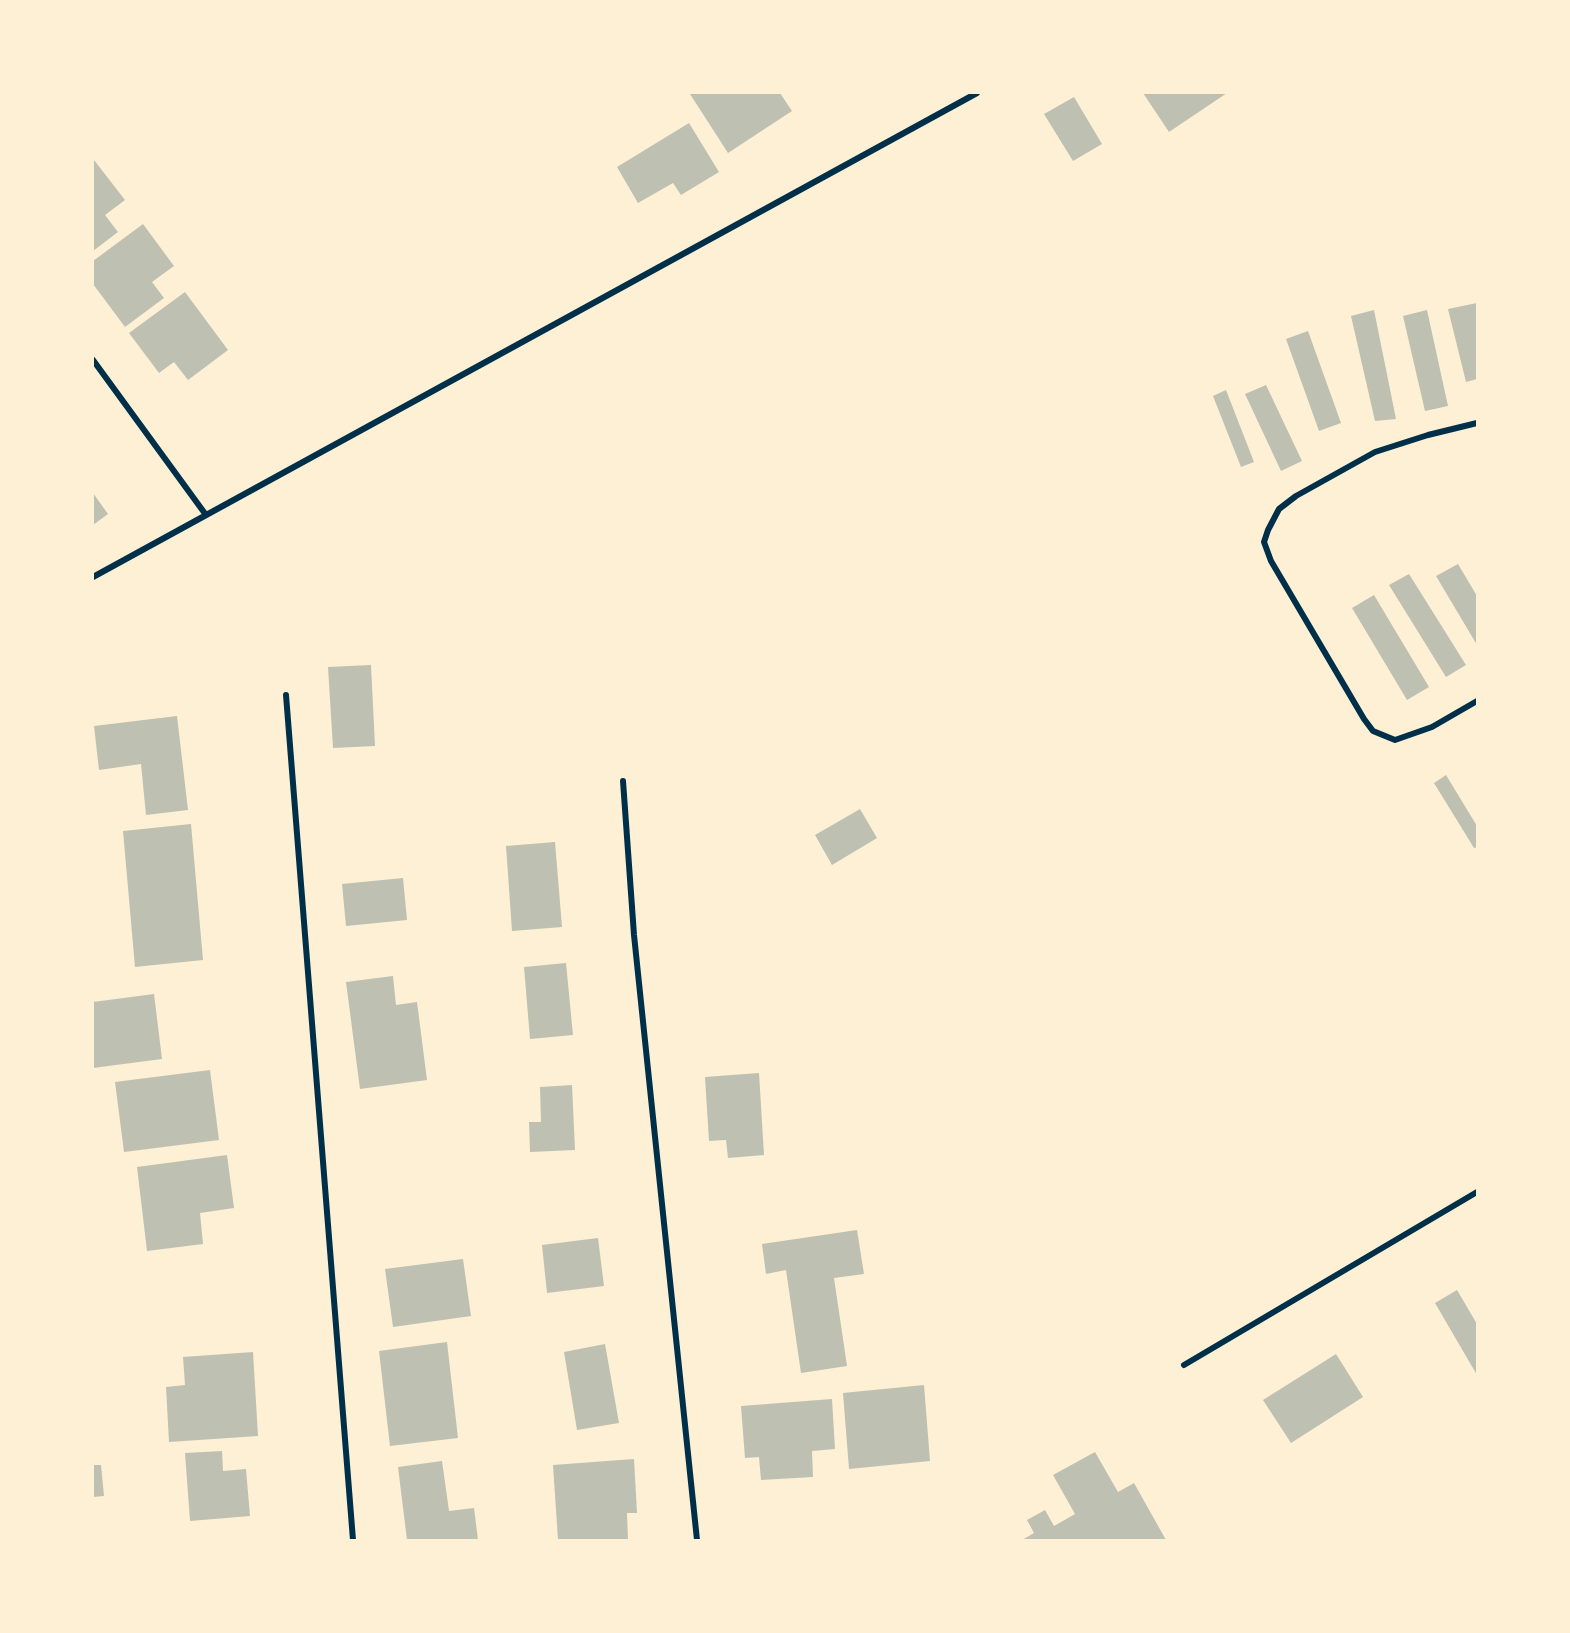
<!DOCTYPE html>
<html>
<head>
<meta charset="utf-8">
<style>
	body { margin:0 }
	#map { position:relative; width:1570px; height:1633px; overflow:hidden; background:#fdf0d5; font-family:Lato,sans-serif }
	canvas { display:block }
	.frame { position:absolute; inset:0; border:94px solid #fdf0d5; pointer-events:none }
</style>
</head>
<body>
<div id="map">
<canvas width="1570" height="1633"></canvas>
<div class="frame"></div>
</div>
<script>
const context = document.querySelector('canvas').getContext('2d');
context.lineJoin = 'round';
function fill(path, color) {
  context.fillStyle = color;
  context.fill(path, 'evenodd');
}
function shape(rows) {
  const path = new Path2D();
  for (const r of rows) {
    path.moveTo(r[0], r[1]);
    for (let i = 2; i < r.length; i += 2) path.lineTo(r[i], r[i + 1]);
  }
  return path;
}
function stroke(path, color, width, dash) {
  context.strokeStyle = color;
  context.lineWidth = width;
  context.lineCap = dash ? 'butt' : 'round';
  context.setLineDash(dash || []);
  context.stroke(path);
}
const building = shape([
	[692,93,780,93,792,111,728,153,690,94],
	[1143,93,1227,93,1169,132],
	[1074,97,1102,144,1073,161,1044,114],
	[689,123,719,172,681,195,673,183,638,203,617,167],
	[94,160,125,200,105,215,118,232,93,251,93,161],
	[143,224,174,266,152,282,164,298,125,327,93,284,93,261],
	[185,292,228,350,188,380,174,362,159,373,129,333],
	[1477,303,1477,379,1466,382,1448,309],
	[1374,310,1396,419,1375,421,1351,316],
	[1427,310,1448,406,1425,411,1403,316],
	[1308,331,1341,423,1319,431,1286,339],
	[1266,385,1302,461,1281,471,1245,394],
	[1226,390,1254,462,1241,467,1213,396],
	[93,493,108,514,93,525],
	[1458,564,1477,596,1477,645,1436,576],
	[1409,574,1466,665,1446,677,1389,585],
	[1374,595,1429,687,1407,700,1352,608],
	[371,665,375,746,333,748,328,667],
	[177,716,188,810,146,815,141,764,99,770,94,726],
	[1446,775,1477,826,1477,847,1474,848,1434,783],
	[860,809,877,838,832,865,815,835],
	[191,824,203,960,135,967,123,831],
	[555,842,562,927,512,931,506,846],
	[403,878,407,920,346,926,342,884],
	[566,963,573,1035,530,1039,524,967],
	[393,976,396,1005,417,1002,427,1080,360,1089,346,982],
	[154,994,162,1059,93,1068,93,1002],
	[210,1070,219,1140,124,1152,115,1082],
	[759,1073,764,1155,728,1158,726,1140,709,1141,705,1077],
	[572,1085,575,1150,530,1152,529,1122,541,1122,540,1087],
	[227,1155,234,1208,200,1213,203,1244,147,1251,137,1167],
	[857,1230,864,1274,834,1278,847,1366,801,1373,786,1270,766,1274,762,1244],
	[598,1238,604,1286,547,1293,542,1245],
	[463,1259,471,1316,393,1327,385,1269],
	[1457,1290,1477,1324,1477,1375,1435,1303],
	[447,1342,458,1438,390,1446,379,1351],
	[605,1344,619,1423,577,1430,564,1352],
	[253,1352,258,1436,169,1442,166,1387,185,1385,183,1357],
	[1336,1354,1363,1397,1291,1443,1263,1400],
	[924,1385,930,1461,849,1469,843,1393],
	[832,1399,835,1449,812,1451,813,1477,761,1480,759,1457,745,1458,741,1406],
	[222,1451,223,1471,246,1469,250,1516,190,1521,185,1453],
	[1095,1452,1118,1492,1134,1483,1166,1540,1022,1540,1034,1533,1027,1520,1045,1510,1054,1526,1075,1514,1053,1475],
	[634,1459,637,1513,627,1513,628,1540,558,1540,553,1465],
	[442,1461,449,1511,474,1508,478,1540,407,1540,398,1467],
	[93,1465,101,1465,104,1496,93,1497]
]);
const minor = shape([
	[93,360,206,515],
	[1477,423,1428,435,1375,452,1296,496,1279,509,1268,530,1264,542,1271,561,1364,719,1373,731,1395,740,1432,727,1477,701],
	[93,577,977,93],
	[286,695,353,1540],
	[623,781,634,935,697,1540],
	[1184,1365,1477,1192]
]);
fill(building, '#bec0b2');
stroke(minor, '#003049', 6);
</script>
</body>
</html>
